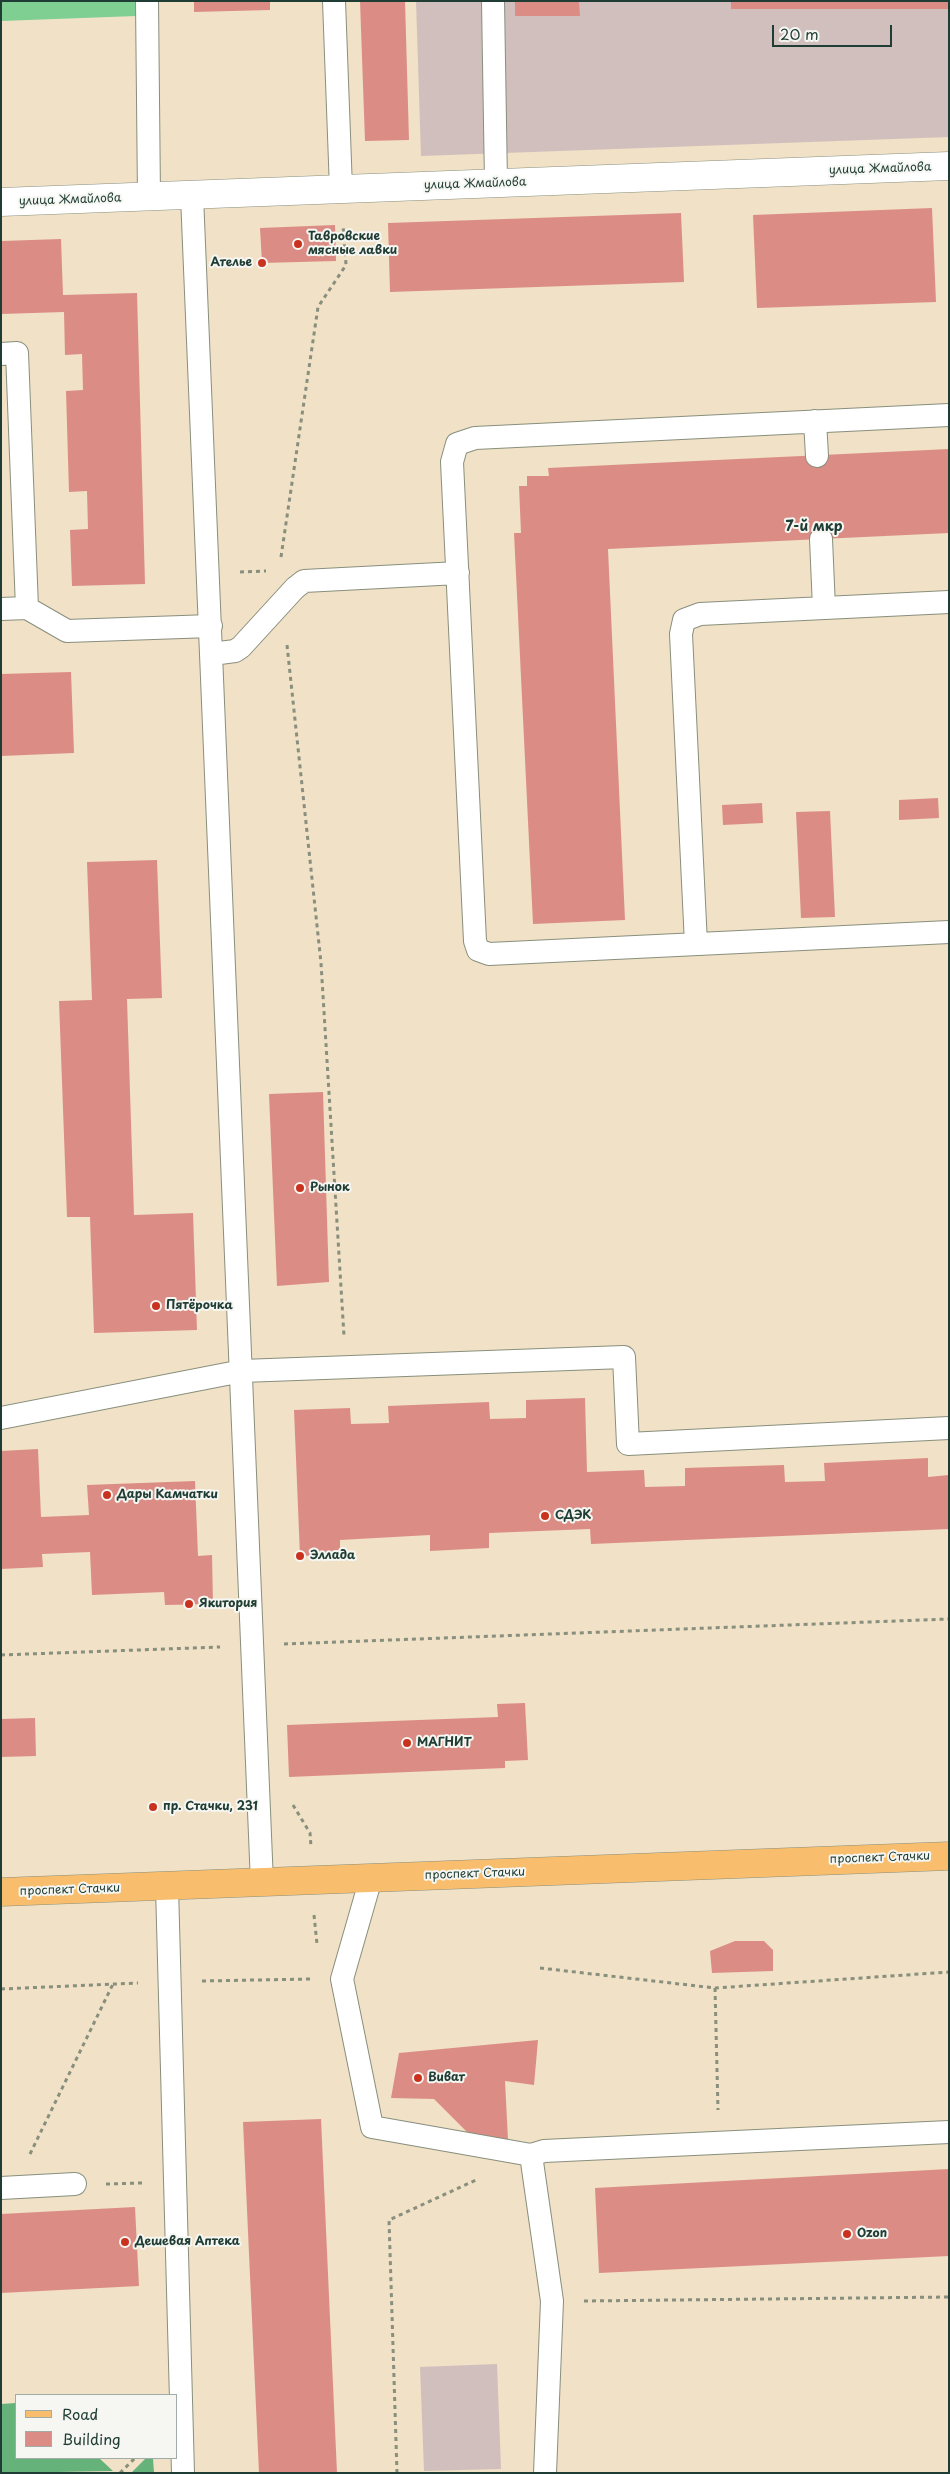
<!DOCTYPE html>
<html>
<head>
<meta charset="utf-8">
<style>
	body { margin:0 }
	#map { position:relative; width:950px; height:2474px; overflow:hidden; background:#f1e1c6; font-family:"Playpen Sans",sans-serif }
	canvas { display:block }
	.frame { position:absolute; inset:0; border:2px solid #1f3d34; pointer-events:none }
	.legend { position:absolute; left:15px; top:2394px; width:162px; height:65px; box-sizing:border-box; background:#f6f6f2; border:1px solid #a0aca6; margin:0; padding:6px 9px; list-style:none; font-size:15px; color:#1f3d34 }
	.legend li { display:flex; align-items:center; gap:10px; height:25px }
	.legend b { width:25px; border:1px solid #a0aca6 }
	.scale { position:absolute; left:772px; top:25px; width:120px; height:22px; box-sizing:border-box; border:2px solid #1f3d34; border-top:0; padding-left:6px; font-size:15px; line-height:18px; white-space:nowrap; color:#1f3d34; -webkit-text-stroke:4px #f6f6f2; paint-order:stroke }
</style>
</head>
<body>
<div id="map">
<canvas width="950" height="2474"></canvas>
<div class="frame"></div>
<ul class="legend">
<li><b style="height:6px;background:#f9be6d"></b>Road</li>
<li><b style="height:14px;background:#db8d85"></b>Building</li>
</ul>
<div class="scale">20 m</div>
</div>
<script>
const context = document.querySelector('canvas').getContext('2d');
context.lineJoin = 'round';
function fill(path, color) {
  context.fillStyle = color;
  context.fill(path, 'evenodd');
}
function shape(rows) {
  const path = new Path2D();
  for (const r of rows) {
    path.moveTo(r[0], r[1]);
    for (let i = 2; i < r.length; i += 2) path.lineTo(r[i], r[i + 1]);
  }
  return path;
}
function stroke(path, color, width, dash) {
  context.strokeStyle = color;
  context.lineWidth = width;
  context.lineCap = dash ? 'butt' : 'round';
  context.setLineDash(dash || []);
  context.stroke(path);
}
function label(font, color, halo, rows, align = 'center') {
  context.font = font + ' "Playpen Sans",sans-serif';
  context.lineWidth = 4;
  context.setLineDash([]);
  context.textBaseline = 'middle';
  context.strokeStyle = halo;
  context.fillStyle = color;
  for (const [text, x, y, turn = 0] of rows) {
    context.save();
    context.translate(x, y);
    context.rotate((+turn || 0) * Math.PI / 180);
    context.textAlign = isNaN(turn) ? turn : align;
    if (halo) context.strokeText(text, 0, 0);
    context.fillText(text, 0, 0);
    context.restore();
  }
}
const industrial = shape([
	[416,1,949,1,949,137,421,156],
	[497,2364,501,2469,424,2471,420,2367]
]);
const green = shape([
	[1,1,135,1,136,16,1,21]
]);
const forest = shape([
	[16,2403,16,2458,99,2458,113,2471,1,2473,1,2404],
	[146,2458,153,2458,154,2473,131,2473]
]);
const building = shape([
	[194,1,270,1,270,10,194,12],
	[360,1,405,1,409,140,365,141],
	[515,1,579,1,580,16,515,16],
	[731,1,949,1,949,9,731,9],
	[932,208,936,302,757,308,753,215],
	[681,213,684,282,390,292,388,223],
	[335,225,336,261,262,263,260,228],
	[61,239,63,295,137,293,145,584,72,586,70,530,88,529,87,491,69,492,66,391,83,390,82,354,65,355,64,312,1,314,2,241],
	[949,449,949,533,608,549,625,920,533,924,514,533,521,533,519,486,527,486,527,476,549,476,548,468],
	[71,672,74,753,1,756,1,674],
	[938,798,939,818,899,820,899,800],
	[762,803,763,823,723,825,722,805],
	[830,811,835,917,801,918,796,812],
	[157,860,162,998,127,999,134,1215,193,1213,197,1330,94,1333,90,1217,67,1217,59,1001,92,1000,87,862],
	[323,1092,329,1282,277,1286,269,1094],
	[585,1398,587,1472,644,1470,645,1487,685,1486,685,1468,784,1465,785,1482,825,1481,824,1463,928,1458,928,1477,949,1475,949,1529,591,1544,590,1529,489,1533,489,1548,430,1551,430,1535,340,1540,340,1554,300,1556,294,1410,350,1408,351,1424,389,1423,388,1406,489,1402,490,1419,526,1418,526,1400],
	[38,1449,41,1517,89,1515,87,1485,195,1481,198,1556,212,1555,213,1604,165,1605,164,1592,92,1595,90,1552,42,1554,43,1567,1,1569,1,1451],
	[525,1703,528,1760,505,1761,505,1768,289,1777,287,1725,498,1717,497,1704],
	[35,1718,36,1756,1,1757,1,1719],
	[735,1941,764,1941,773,1950,773,1971,712,1973,710,1951],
	[538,2040,534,2085,505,2081,508,2140,475,2140,434,2099,391,2098,399,2053],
	[321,2119,337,2473,259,2473,243,2122],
	[949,2169,949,2256,599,2273,595,2188],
	[135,2207,139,2286,1,2293,1,2214]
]);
const path = shape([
	[281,557,318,307,346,265,343,225],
	[240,572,266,571],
	[287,645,321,963,344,1336],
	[284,1644,949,1619],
	[1,1655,220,1647],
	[293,1805,310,1833,311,1847],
	[314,1915,317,1944],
	[540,1968,715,1988,949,1972],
	[202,1981,311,1979],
	[715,1988,718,2110],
	[1,1989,138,1983],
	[30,2154,113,1984],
	[106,2184,142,2183],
	[584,2301,949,2297],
	[120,2473,135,2458],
	[397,2473,389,2220,476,2180]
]);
const lane = shape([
	[147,1,149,197],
	[334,1,341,189],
	[493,1,496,183],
	[192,196,262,1883],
	[1,354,17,353,27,608],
	[949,415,475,438,457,444,452,462,475,941,478,950,489,954,949,932],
	[815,421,817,456],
	[821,539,824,608],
	[1,609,27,608,67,631,211,626],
	[212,654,235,651,241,647,295,588,304,581,458,573],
	[696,944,681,634,684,620,700,614,949,602],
	[1,1418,242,1371,624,1357,628,1444,949,1428],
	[371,1878,342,1979,372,2127,531,2155,544,2151,949,2132],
	[167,1887,183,2473],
	[531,2155,552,2301,545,2473],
	[1,2188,75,2184]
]);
const street = shape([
	[1,202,949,166]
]);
const primary = shape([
	[1,1892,949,1856]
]);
const markers = [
	[298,244,5,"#c8321e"],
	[262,263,5,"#c8321e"],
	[300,1188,5,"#c8321e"],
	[156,1306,5,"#c8321e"],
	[107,1495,5,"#c8321e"],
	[545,1516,5,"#c8321e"],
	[300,1556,5,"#c8321e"],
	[189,1604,5,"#c8321e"],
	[407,1743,5,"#c8321e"],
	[153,1807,5,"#c8321e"],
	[418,2078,5,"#c8321e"],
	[847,2234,5,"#c8321e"],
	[125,2242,5,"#c8321e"]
];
const streetNames = [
	["улица Жмайлова",880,169,-2],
	["улица Жмайлова",475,184,-2],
	["улица Жмайлова",70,200,-2],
	["проспект Стачки",880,1858,-2],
	["проспект Стачки",475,1874,-2],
	["проспект Стачки",70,1890,-2]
];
const poiNames = [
	["Тавровские",308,237],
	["мясные лавки",308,251],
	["Ателье",252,263,"right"],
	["Рынок",310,1188],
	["Пятёрочка",166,1306],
	["Дары Камчатки",117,1495],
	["СДЭК",555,1516],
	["Эллада",310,1556],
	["Якитория",199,1604],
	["МАГНИТ",417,1743],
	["пр. Стачки, 231",163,1807],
	["Виват",428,2078],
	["Ozon",857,2234],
	["Дешевая Аптека",135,2242]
];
const neighbourhoodNames = [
	["7-й мкр",814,527]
];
fill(industrial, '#d1bfbd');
fill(green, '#7ecf91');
fill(forest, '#66b27b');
fill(building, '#db8d85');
stroke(lane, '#888f7d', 24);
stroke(street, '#888f7d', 29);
stroke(primary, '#888f7d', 29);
stroke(path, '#888f7d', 3, [4, 4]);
stroke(lane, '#fff', 22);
stroke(street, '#fff', 28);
stroke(primary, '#f9be6d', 28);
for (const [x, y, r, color] of markers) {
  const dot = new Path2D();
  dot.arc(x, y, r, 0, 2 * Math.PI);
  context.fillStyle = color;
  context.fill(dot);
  stroke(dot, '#f6f6f2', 2);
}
label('12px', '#1f3d34', '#f6f6f2', streetNames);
label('bold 12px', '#1f3d34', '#f6f6f2', poiNames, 'left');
label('bold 14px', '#1f3d34', '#f6f6f2', neighbourhoodNames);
</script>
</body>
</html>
